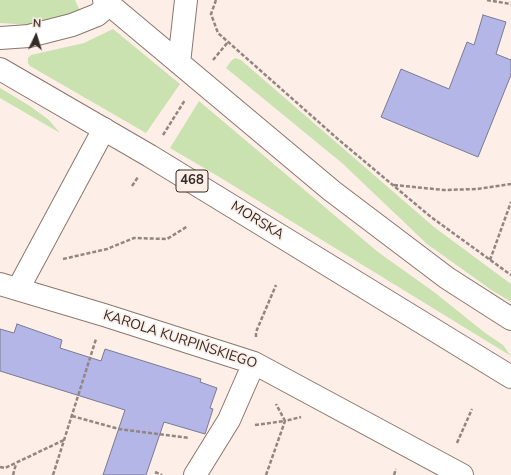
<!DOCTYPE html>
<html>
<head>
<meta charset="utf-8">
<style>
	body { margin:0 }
	#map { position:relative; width:511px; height:475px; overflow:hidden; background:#fdefe7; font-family:"Nunito Sans",sans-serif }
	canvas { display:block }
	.north { position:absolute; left:16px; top:16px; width:40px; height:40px; -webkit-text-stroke:3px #fdefe7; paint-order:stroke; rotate:4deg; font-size:11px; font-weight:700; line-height:16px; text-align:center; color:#342b27 }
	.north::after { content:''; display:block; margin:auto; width:14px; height:18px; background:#342b27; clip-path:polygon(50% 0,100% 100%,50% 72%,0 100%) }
</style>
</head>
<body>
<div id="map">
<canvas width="511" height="475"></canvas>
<div class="north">N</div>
</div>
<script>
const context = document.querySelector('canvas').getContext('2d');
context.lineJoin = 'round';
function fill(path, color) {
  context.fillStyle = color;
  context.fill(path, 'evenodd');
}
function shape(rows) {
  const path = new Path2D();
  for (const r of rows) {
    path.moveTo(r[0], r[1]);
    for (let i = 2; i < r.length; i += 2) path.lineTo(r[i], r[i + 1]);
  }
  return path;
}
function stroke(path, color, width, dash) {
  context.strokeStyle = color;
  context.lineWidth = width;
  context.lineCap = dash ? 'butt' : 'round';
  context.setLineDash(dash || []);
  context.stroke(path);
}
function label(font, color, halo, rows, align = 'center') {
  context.font = font + ' "Nunito Sans",sans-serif';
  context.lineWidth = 3.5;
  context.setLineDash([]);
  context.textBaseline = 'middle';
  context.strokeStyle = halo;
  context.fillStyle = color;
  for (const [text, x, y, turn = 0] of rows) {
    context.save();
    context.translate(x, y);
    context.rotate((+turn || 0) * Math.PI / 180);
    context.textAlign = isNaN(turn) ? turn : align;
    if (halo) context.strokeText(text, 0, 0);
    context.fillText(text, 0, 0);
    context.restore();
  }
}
const green = shape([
	[0,0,75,0,81,13,31,25,0,23],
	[113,29,180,84,146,133,30,66,28,63,28,58,31,55,84,43],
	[235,58,241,60,434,227,511,284,511,302,490,289,427,244,342,163,226,68,231,61],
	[0,88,30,106,49,120,60,133,0,98],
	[199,101,378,252,434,292,484,332,503,345,511,356,216,175,170,148]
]);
const building = shape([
	[483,15,506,22,496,54,511,60,511,75,478,157,381,117,401,69,449,89,467,42,474,45,483,15],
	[17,324,62,340,60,348,101,361,105,349,201,379,200,382,217,388,210,408,213,409,205,434,164,422,146,475,103,475,125,410,0,371,0,329,14,333,17,324]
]);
const path = shape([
	[216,0,211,14,218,33,339,140,431,217,511,275],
	[487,0,511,4],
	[213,60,228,42],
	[163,135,185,100],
	[394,185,444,190,477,189,511,184],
	[132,186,138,177],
	[63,259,107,249,134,238,167,239,188,226],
	[490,260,511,202],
	[256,337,256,332,276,285],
	[72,416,119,429,189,438],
	[255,425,285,421,276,404],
	[457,443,472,409],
	[0,467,5,468,64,440],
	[155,472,162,475],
	[13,475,16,464],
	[53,475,96,339],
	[266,475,285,421,301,417],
	[394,475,396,469]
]);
const street = shape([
	[0,284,104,315,254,363,462,475],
	[18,289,104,129],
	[195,475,229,420,254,363]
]);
const primary = shape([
	[104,0,332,191,447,278,511,319],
	[0,38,29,36,72,25,97,15,109,5],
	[179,63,186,0],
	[0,69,150,156,511,377]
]);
const shields = [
	[192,181,32]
];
const shieldNames = [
	["468",192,181]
];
const streetNames = [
	["MORSKA",257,221,32],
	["KAROLA KURPIŃSKIEGO",180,340,18]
];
fill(green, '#cae1b0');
fill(building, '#b3b6e7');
stroke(building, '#797b8f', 1);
stroke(street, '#8b766b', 24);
stroke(primary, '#8b766b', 24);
stroke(path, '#928680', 2.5, [4, 2]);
stroke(street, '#fff', 22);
stroke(primary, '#fff', 22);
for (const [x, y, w] of shields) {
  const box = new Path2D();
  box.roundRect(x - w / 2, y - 11, w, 22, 3);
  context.fillStyle = '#fdefe7';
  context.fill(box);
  stroke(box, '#342b27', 1);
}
label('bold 13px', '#342b27', null, shieldNames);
label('14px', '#342b27', '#fdefe7', streetNames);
</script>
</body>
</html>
